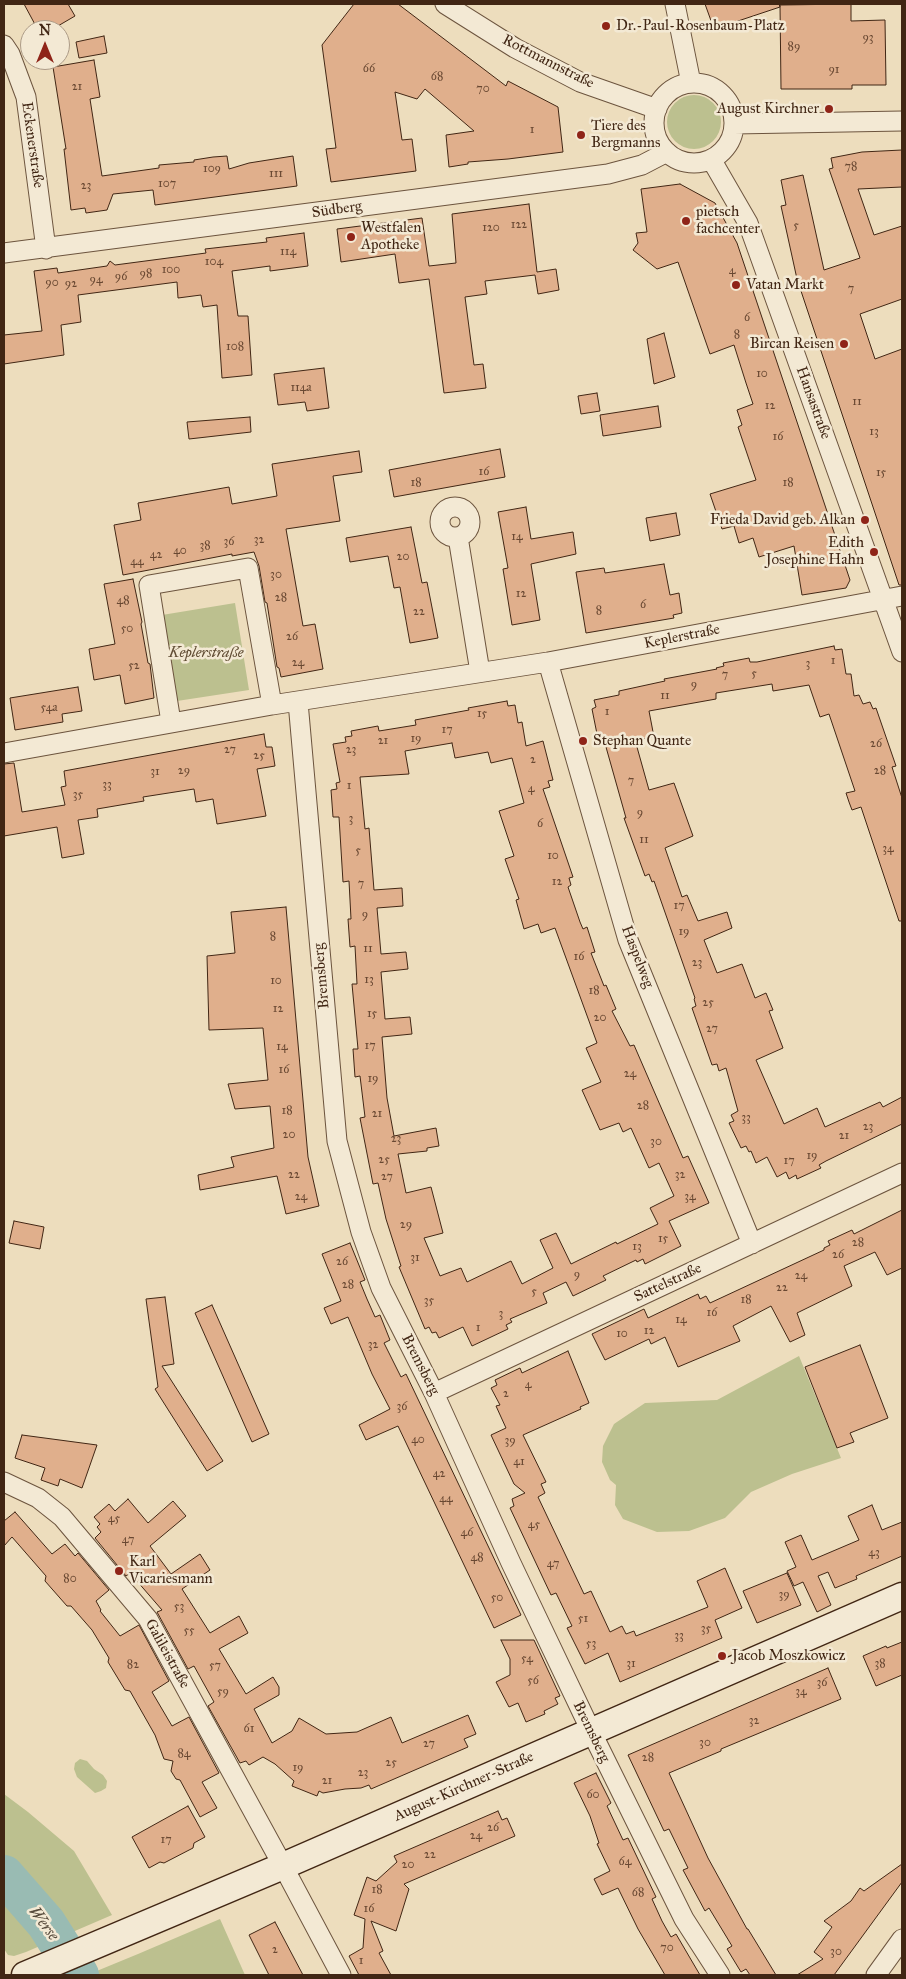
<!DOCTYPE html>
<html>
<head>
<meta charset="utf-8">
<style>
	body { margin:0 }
	#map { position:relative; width:906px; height:1979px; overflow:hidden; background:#edddbd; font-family:"IM FELL Great Primer",serif }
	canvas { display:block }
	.frame { position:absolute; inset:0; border:5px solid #412614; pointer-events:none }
	.north { position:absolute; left:20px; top:20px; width:50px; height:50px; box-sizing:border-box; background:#f3e9d4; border:1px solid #ac9b87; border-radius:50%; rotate:0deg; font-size:14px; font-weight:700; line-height:20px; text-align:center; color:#412614 }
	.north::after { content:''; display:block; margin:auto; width:18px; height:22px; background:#8f2418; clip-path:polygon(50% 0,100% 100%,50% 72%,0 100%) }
</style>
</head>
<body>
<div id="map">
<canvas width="906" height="1979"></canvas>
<div class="frame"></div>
<div class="north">N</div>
</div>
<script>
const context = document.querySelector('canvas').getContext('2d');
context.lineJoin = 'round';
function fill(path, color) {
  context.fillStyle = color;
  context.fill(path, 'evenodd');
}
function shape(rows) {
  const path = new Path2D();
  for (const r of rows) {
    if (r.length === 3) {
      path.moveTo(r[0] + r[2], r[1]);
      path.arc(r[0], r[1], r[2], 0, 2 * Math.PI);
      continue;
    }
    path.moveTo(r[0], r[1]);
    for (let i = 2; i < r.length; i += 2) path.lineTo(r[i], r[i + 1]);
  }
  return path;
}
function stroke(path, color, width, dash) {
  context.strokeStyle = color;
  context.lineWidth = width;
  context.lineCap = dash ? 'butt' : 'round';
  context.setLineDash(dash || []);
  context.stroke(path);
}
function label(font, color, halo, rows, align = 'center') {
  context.font = font + ' "IM FELL Great Primer",serif';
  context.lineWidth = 5;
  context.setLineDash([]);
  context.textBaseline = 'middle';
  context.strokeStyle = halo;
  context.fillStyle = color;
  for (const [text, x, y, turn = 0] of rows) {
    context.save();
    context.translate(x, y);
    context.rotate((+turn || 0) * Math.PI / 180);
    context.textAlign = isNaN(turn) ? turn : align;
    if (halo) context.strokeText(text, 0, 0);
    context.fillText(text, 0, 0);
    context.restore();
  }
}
const green = shape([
	[694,122,27],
	[235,603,249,690,177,701,162,615],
	[799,1356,841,1458,792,1474,751,1492,725,1518,689,1531,657,1532,623,1519,615,1505,616,1485,610,1480,602,1462,603,1446,614,1424,645,1403,717,1400],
	[80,1759,87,1761,94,1769,103,1775,107,1781,106,1788,101,1791,95,1793,77,1777,74,1769,75,1763],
	[4,1794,28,1812,74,1851,112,1915,26,1952,14,1956,8,1955,4,1949],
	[220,1919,245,1975,87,1975,138,1954]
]);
const river = shape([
	[4,1875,46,1923,79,1975]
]);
const building = shape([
	[24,4,68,4,75,16,51,30,38,30,24,4],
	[354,4,398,4,506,86,508,81,558,107,563,152,508,159,468,162,468,164,449,167,446,135,474,131,425,89,417,99,395,92,402,140,412,139,416,171,331,182,326,149,336,148,322,45,354,4],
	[705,4,779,4,780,7,714,29,705,4],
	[851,4,851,21,885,20,886,85,852,85,852,89,781,89,780,5,851,4],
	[104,36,107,53,79,58,76,42,104,36],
	[94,60,100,97,90,99,102,176,159,168,159,165,194,162,194,160,213,157,227,156,229,169,249,163,293,156,297,186,155,205,153,190,113,194,107,210,86,213,85,208,71,210,64,149,66,149,53,67,94,60],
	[902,150,902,187,858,189,874,235,902,226,902,299,860,314,875,359,902,349,902,585,899,585,797,279,781,206,786,205,781,180,803,175,824,270,860,258,829,169,833,168,831,158,862,152,902,150],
	[680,184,715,203,737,243,850,580,846,588,802,595,794,546,759,557,753,538,739,543,734,526,722,529,710,494,756,480,738,427,742,425,737,410,753,404,746,383,734,345,710,354,678,262,657,269,633,250,638,243,636,233,647,232,641,189,680,184],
	[529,204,537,272,556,269,559,290,538,294,535,275,485,281,487,294,465,297,474,365,483,364,486,388,444,393,429,279,399,283,395,254,341,262,337,229,422,218,429,266,456,263,452,214,529,204],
	[304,233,308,266,270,271,270,266,232,271,238,316,248,316,252,375,222,378,217,305,203,307,201,295,178,298,177,282,78,295,81,322,61,325,64,355,4,364,4,335,42,331,34,271,57,268,58,273,107,266,110,261,115,265,206,253,205,249,267,242,266,238,304,233],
	[664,333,675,377,654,384,647,339,664,333],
	[324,368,329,408,307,411,305,402,278,405,274,374,324,368],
	[597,393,600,411,581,414,578,396,597,393],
	[658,406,661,427,603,436,600,415,658,406],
	[250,417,251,432,189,439,187,422,250,417],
	[500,449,505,477,394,497,389,470,500,449],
	[359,451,362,472,333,476,340,521,286,529,303,626,315,624,323,669,281,677,279,668,277,667,267,603,265,602,259,566,254,552,232,556,232,554,123,575,114,525,141,520,138,503,229,487,232,504,277,496,272,464,359,451],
	[526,507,531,539,573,532,576,554,531,564,540,620,512,625,503,569,508,568,498,512,526,507],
	[676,513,680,535,650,541,646,518,676,513],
	[411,527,422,583,427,582,438,638,410,643,400,587,394,588,388,556,350,562,346,538,411,527],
	[664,564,670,595,679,593,682,613,673,615,674,618,586,633,576,572,604,568,605,573,664,564],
	[133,579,142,622,141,624,148,663,150,664,154,698,125,704,120,675,94,680,89,649,115,644,104,584,133,579],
	[834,646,835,650,842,649,846,674,851,674,854,696,859,695,863,704,870,702,873,709,876,708,896,766,892,767,902,798,902,921,899,921,861,807,852,810,849,802,846,793,855,791,829,714,820,717,809,685,773,691,772,684,716,693,716,699,649,711,654,737,635,740,649,790,674,783,693,836,665,848,682,897,687,895,698,921,727,912,732,928,704,940,717,973,742,964,755,998,766,993,773,1010,769,1011,783,1048,756,1060,784,1124,817,1108,825,1127,880,1102,883,1107,902,1097,902,1124,826,1161,819,1165,821,1168,797,1179,796,1175,789,1179,786,1172,777,1177,767,1157,756,1163,751,1151,749,1152,746,1146,741,1148,729,1123,734,1121,731,1115,738,1111,726,1068,719,1071,717,1064,712,1065,692,1008,696,1006,694,999,695,998,654,881,652,882,649,874,645,876,624,818,626,818,604,740,601,733,597,734,592,709,596,707,594,700,619,695,619,691,665,681,664,679,717,669,716,668,724,666,723,663,749,658,750,662,757,662,834,646],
	[78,687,82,711,62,714,63,722,15,730,10,698,78,687],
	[507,701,508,706,515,705,518,723,522,722,526,746,543,741,553,780,548,781,550,787,543,789,573,877,569,878,571,885,568,887,580,922,583,929,587,927,595,952,591,953,604,986,606,985,616,1009,612,1011,630,1046,634,1045,683,1158,688,1156,709,1203,669,1221,681,1246,645,1264,643,1259,637,1262,636,1260,603,1276,606,1280,573,1296,566,1282,543,1293,547,1303,510,1319,512,1322,506,1325,508,1329,472,1346,463,1327,439,1338,436,1332,432,1333,429,1327,425,1329,399,1267,401,1266,386,1219,378,1183,373,1184,360,1118,365,1117,360,1076,355,1077,353,1049,358,1049,352,984,357,984,355,946,350,947,348,919,351,919,349,881,343,882,339,817,333,817,331,790,337,789,336,783,340,782,333,744,346,742,345,737,352,736,351,731,378,726,379,731,416,725,415,720,469,710,468,708,507,701],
	[452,743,455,758,488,752,491,763,512,758,524,803,499,811,514,856,505,859,519,899,516,900,524,929,538,924,541,933,555,928,597,1043,586,1048,601,1082,582,1090,600,1130,619,1123,623,1132,631,1128,649,1168,659,1163,674,1196,650,1208,658,1224,617,1244,616,1242,571,1264,556,1233,540,1240,553,1268,522,1284,511,1261,467,1282,461,1268,440,1276,424,1238,443,1233,431,1187,406,1193,398,1154,427,1151,427,1148,439,1146,436,1128,394,1136,387,1098,382,1037,412,1034,410,1017,385,1019,381,972,408,969,406,952,381,954,377,908,403,906,402,888,374,890,369,828,365,829,360,777,409,774,405,751,452,743],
	[264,734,266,747,272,747,275,766,257,769,266,816,217,824,213,799,196,802,194,789,143,797,144,801,97,809,98,817,78,820,84,854,62,858,57,827,4,836,4,764,14,763,22,812,65,805,61,787,66,786,64,771,264,734],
	[286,907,308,1157,319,1206,286,1214,277,1176,200,1190,198,1175,234,1167,231,1157,274,1148,270,1106,235,1109,228,1084,268,1080,263,1028,209,1030,207,956,235,953,231,912,286,907],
	[902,1210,902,1268,887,1275,875,1252,844,1266,852,1286,797,1313,805,1335,790,1342,771,1306,733,1326,740,1341,678,1367,665,1337,651,1344,649,1339,605,1360,592,1334,644,1309,648,1318,698,1294,700,1299,706,1296,710,1303,824,1250,824,1248,830,1245,828,1241,852,1230,854,1234,902,1210],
	[14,1221,44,1227,40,1249,9,1243,14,1221],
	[350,1243,365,1280,360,1282,367,1299,375,1317,380,1315,390,1340,384,1343,401,1377,406,1374,521,1615,494,1628,398,1426,366,1440,359,1425,390,1409,372,1374,348,1317,331,1324,324,1308,341,1301,322,1254,350,1243],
	[165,1297,174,1364,162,1366,223,1461,207,1471,155,1389,158,1387,146,1299,165,1297],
	[212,1305,269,1434,252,1442,195,1313,212,1305],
	[860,1345,888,1418,850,1433,854,1442,837,1448,805,1367,860,1345],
	[568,1351,589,1403,580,1407,581,1409,523,1435,546,1482,541,1484,545,1493,538,1497,584,1594,591,1591,610,1632,622,1626,626,1634,634,1631,636,1636,708,1607,697,1581,725,1568,742,1608,715,1620,722,1638,620,1682,608,1653,585,1664,567,1628,572,1626,556,1593,551,1595,510,1508,514,1506,512,1499,525,1493,514,1484,491,1435,506,1428,496,1406,500,1405,491,1388,497,1385,495,1380,520,1368,522,1373,568,1351],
	[22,1435,97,1445,82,1488,60,1479,58,1486,41,1480,45,1468,15,1458,22,1435],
	[128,1499,148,1523,173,1501,186,1516,150,1546,171,1574,200,1554,210,1570,182,1589,210,1633,239,1616,248,1633,219,1649,246,1694,273,1677,279,1687,279,1695,254,1709,272,1743,292,1731,299,1718,326,1734,357,1732,391,1717,402,1743,468,1715,476,1734,464,1739,468,1747,371,1789,369,1785,361,1788,345,1789,323,1793,319,1791,317,1796,292,1786,294,1781,275,1764,263,1757,249,1765,246,1761,240,1763,208,1706,214,1702,194,1666,188,1669,157,1612,162,1610,130,1573,126,1576,95,1538,101,1532,97,1527,100,1524,94,1517,109,1504,115,1511,128,1499],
	[872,1505,882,1530,902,1522,902,1556,856,1576,857,1579,835,1588,828,1572,818,1576,831,1605,817,1612,803,1582,794,1586,787,1571,796,1567,785,1542,801,1535,812,1560,859,1540,848,1516,872,1505],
	[15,1512,52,1554,65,1544,75,1556,78,1553,109,1590,96,1601,101,1610,100,1611,120,1636,139,1625,169,1681,152,1692,172,1726,189,1717,219,1773,202,1782,217,1808,200,1817,180,1780,176,1779,171,1771,173,1761,164,1759,155,1735,130,1691,125,1690,108,1662,109,1658,92,1630,71,1606,67,1606,45,1581,46,1576,12,1537,4,1546,4,1521,15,1512],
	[787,1573,801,1605,757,1623,743,1591,787,1573],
	[501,1640,534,1640,560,1696,555,1698,558,1704,544,1711,545,1714,526,1722,518,1703,509,1707,496,1682,510,1675,510,1659,501,1640],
	[902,1642,902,1675,876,1686,863,1656,886,1646,887,1648,902,1642],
	[828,1668,841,1699,721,1749,721,1751,669,1773,708,1858,747,1929,748,1929,776,1975,750,1975,746,1969,741,1972,727,1949,732,1946,709,1908,705,1911,683,1870,688,1868,669,1829,664,1831,628,1755,828,1668],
	[596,1773,611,1803,607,1806,623,1840,628,1838,656,1897,652,1899,662,1921,671,1937,676,1934,700,1975,665,1975,638,1929,618,1888,602,1895,594,1879,610,1871,597,1844,599,1843,590,1816,574,1783,596,1773],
	[188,1806,205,1837,194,1843,193,1848,164,1863,160,1862,149,1868,132,1837,188,1806],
	[498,1811,502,1820,507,1818,515,1836,404,1884,409,1889,396,1931,371,1921,383,1951,379,1953,391,1975,359,1975,349,1956,363,1948,365,1919,354,1915,367,1877,376,1881,397,1862,394,1856,498,1811],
	[902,1864,902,1882,834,1975,797,1975,823,1959,814,1952,832,1927,824,1921,851,1901,860,1888,864,1891,902,1864],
	[275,1922,303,1975,269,1975,249,1935,275,1922]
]);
const street = shape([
	[445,4,515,48,580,82,657,109],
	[675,4,691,83],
	[4,45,10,54,26,97,46,249],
	[694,123,40],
	[734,124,902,121],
	[711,159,748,223,902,652],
	[4,253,608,174,642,165,667,152],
	[455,522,15],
	[458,537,480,672],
	[548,662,628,940,752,1244],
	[298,702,337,1141,361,1232,381,1288,434,1393,511,1563,591,1731,684,1919,720,1975],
	[171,722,149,585,248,568,272,705],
	[4,753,272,705,548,662,902,596],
	[434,1393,902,1173],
	[4,1482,38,1498,62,1517,148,1619,283,1866,341,1975],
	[876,1975,902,1939]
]);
const secondary = shape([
	[25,1975,283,1866,902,1596]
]);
const markers = [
	[606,26,5,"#8f2418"],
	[829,109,5,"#8f2418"],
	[581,135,5,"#8f2418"],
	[686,221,5,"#8f2418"],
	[351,237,5,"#8f2418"],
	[736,285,5,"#8f2418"],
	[844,344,5,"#8f2418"],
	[865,520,5,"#8f2418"],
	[874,552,5,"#8f2418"],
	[583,741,5,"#8f2418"],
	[119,1571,5,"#8f2418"],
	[722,1656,5,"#8f2418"]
];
const numberNames = [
	["93",868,38],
	["89",794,47],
	["66",369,69],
	["91",834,70],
	["68",437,77],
	["21",77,87],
	["70",483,89],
	["1",532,130],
	["78",851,167],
	["109",212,169],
	["111",276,174],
	["107",167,184],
	["23",86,186],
	["122",519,225],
	["5",796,226],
	["120",491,228],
	["114",288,252],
	["104",214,262],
	["100",171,270],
	["4",732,271],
	["98",146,274],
	["96",121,277],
	["94",96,280],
	["90",52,283],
	["92",71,284],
	["7",851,289],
	["6",747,318],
	["8",737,335],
	["108",235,347],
	["10",762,374],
	["114a",301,388],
	["11",857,402],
	["12",770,406],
	["13",874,432],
	["16",778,437],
	["16",484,472],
	["15",881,473],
	["18",416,483],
	["18",788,483],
	["14",517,537],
	["32",259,540],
	["36",229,542],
	["38",205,546],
	["40",180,551],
	["42",156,555],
	["20",403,557],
	["44",137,562],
	["30",276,575],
	["12",521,594],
	["28",281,598],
	["48",123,601],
	["6",643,605],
	["8",599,611],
	["22",419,612],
	["50",127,629],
	["26",292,637],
	["1",833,661],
	["24",298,663],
	["3",808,664],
	["52",134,666],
	["5",754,674],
	["7",725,675],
	["9",694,685],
	["11",665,696],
	["54a",49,708],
	["1",607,712],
	["15",482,714],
	["17",447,730],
	["19",416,739],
	["21",383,741],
	["26",876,744],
	["27",230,750],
	["23",351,750],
	["25",259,756],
	["2",533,760],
	["29",184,771],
	["28",880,771],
	["31",155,772],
	["7",631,781],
	["33",107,785],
	["1",349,786],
	["4",531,789],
	["35",78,795],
	["9",640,813],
	["3",351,819],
	["6",540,824],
	["11",644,840],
	["34",888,849],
	["5",358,851],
	["10",553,856],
	["12",557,882],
	["7",361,884],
	["17",679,906],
	["9",365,915],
	["19",684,932],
	["8",273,937],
	["11",368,949],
	["16",579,957],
	["23",697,963],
	["13",369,980],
	["10",276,981],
	["18",594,991],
	["25",708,1003],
	["12",278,1009],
	["15",372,1014],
	["20",600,1018],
	["27",712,1029],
	["17",370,1046],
	["14",282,1047],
	["16",284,1070],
	["24",630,1074],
	["19",373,1079],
	["28",643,1106],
	["18",287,1111],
	["21",377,1114],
	["33",746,1118],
	["23",868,1127],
	["20",289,1135],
	["21",844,1136],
	["23",396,1139],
	["30",656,1142],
	["19",812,1156],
	["25",384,1160],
	["17",789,1161],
	["22",294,1175],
	["32",680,1175],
	["27",387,1177],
	["24",301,1197],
	["34",690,1197],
	["29",406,1225],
	["15",663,1239],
	["28",858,1243],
	["13",637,1247],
	["26",838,1255],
	["31",415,1258],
	["26",342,1262],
	["9",577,1275],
	["24",801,1276],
	["28",348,1285],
	["22",782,1288],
	["5",534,1292],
	["18",746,1300],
	["35",429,1301],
	["16",712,1313],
	["3",501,1314],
	["14",681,1320],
	["1",478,1328],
	["12",649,1331],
	["10",622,1334],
	["32",373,1345],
	["4",528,1385],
	["2",506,1394],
	["36",402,1407],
	["40",418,1440],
	["39",510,1441],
	["41",519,1462],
	["42",439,1474],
	["44",446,1499],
	["45",114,1519],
	["45",534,1525],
	["46",467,1533],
	["47",128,1540],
	["43",874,1553],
	["48",477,1558],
	["47",553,1564],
	["80",70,1579],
	["39",784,1595],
	["50",497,1598],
	["53",179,1607],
	["51",583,1619],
	["35",706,1629],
	["55",189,1631],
	["33",679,1636],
	["53",591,1644],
	["54",527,1659],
	["31",631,1664],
	["38",880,1664],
	["82",133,1665],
	["57",215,1666],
	["56",533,1681],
	["36",822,1683],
	["59",223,1692],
	["34",801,1692],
	["32",754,1721],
	["61",249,1729],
	["30",705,1743],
	["27",429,1744],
	["84",184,1754],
	["28",648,1758],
	["25",391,1763],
	["19",298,1768],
	["23",363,1773],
	["21",327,1781],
	["60",593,1795],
	["26",493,1828],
	["24",476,1836],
	["17",166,1840],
	["22",430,1855],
	["64",625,1862],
	["20",408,1865],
	["18",377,1890],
	["68",638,1893],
	["16",369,1909],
	["70",667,1948],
	["2",275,1950],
	["30",836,1952],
	["1",361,1961]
];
const poiNames = [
	["Dr.-Paul-Rosenbaum-Platz",616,26],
	["August Kirchner",819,109,"right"],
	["Tiere des",591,126],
	["Bergmanns",591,143],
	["pietsch",696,212],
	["fachcenter",696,229],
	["Westfalen",361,228],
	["Apotheke",361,245],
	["Vatan Markt",746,285],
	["Bircan Reisen",834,344,"right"],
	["Frieda David geb. Alkan",855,520,"right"],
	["Edith",864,543,"right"],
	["Josephine Hahn",864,560,"right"],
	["Stephan Quante",593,741],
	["Karl",129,1562],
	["Vicariesmann",129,1579],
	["Jacob Moszkowicz",732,1656]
];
const streetNames = [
	["Rottmannstraße",548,62,27],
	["Eckenerstraße",32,145,82],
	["Südberg",337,210,-8],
	["Hansastraße",813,403,70],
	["Keplerstraße",682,637,-11],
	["Haspelweg",637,957,69],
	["Bremsberg",322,976,-95],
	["Sattelstraße",668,1283,-25],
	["Bremsberg",420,1365,63],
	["Galileistraße",167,1654,61],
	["Bremsberg",591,1732,64],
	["August-Kirchner-Straße",464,1787,-24]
];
const parkNames = [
	["Keplerstraße",206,653]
];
const waterNames = [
	["Werse",43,1924,53]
];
fill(green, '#bcc08f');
stroke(river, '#99bbb3', 40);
fill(building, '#e0af8c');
stroke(building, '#412614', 1);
stroke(street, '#6c543e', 21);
stroke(secondary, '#412614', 29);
stroke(street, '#f3e9d4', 19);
stroke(secondary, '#f3e9d4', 26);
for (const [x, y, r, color] of markers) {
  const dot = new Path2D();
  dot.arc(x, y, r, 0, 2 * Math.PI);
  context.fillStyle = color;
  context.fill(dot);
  stroke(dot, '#f3e9d4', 2);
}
label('12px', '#694832', null, numberNames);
label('15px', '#412614', '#f3e9d4', poiNames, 'left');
label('15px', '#412614', '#f3e9d4', streetNames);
label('italic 15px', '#604c33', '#f3e9d4', parkNames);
label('italic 16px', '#574b3c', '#f3e9d4', waterNames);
</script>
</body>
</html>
